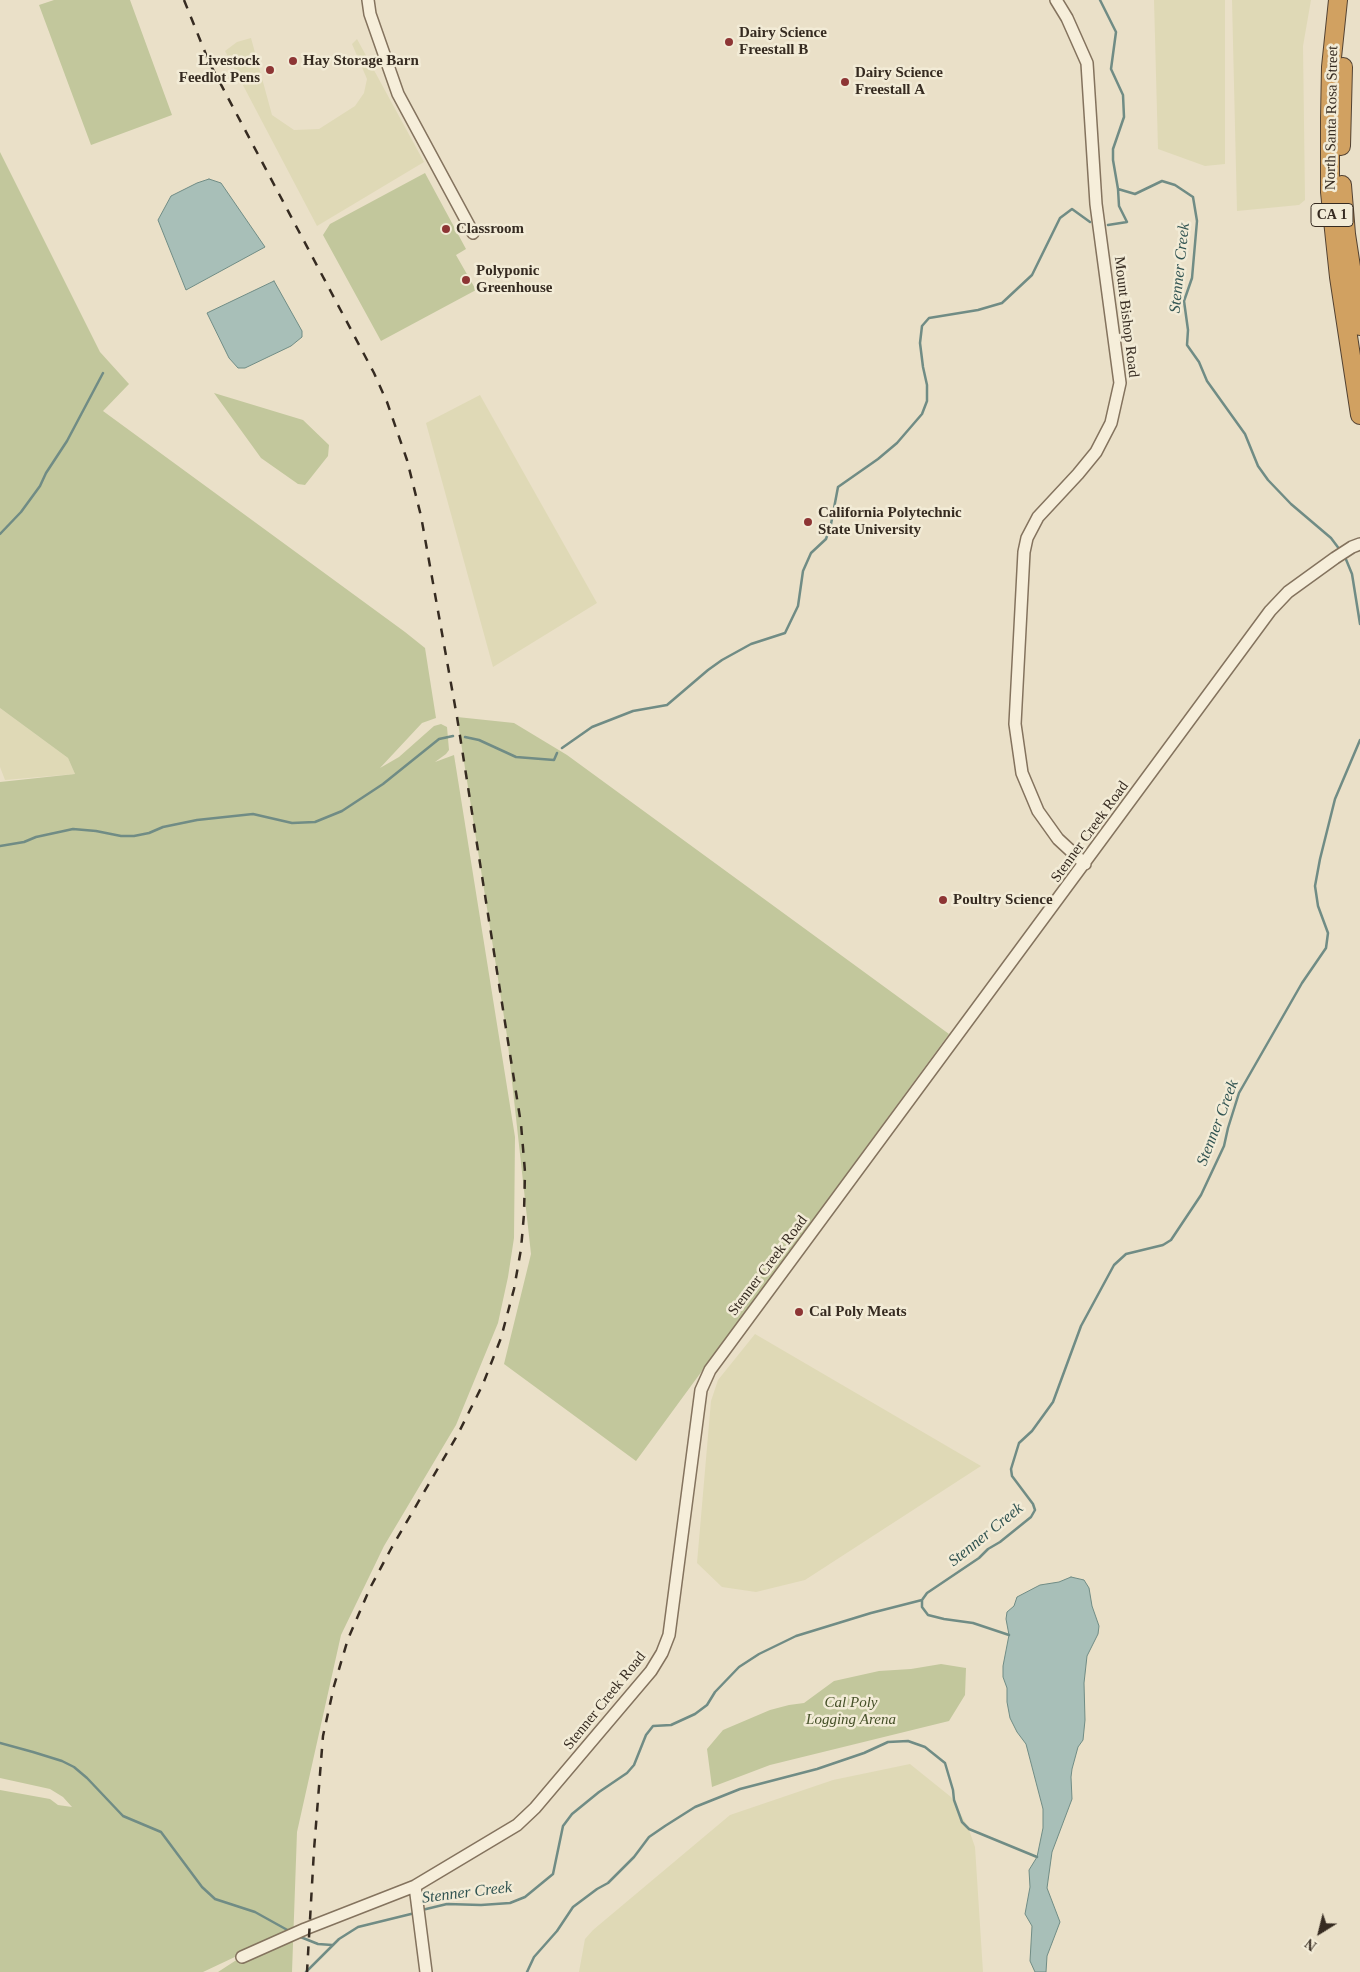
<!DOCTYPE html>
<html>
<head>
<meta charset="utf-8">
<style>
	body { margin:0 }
	#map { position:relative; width:1360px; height:1972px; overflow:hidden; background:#eae0c8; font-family:Georgia,serif }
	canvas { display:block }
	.north { position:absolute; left:1295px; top:1907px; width:50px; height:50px; -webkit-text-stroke:4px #f2ebd6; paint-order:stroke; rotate:216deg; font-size:14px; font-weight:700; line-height:20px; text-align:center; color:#362b21 }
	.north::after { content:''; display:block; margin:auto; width:18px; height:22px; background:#362b21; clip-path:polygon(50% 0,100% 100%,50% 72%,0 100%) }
</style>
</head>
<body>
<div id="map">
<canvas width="1360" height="1972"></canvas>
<div class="north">N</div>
</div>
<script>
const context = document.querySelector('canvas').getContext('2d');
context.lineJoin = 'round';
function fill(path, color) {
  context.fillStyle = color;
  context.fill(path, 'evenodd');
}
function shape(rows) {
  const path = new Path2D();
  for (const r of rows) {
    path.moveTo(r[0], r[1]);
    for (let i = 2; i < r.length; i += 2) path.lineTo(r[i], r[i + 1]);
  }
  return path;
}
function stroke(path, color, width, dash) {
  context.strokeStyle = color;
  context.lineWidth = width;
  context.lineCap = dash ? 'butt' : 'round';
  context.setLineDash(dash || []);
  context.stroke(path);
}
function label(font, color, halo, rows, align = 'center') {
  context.font = font + ' Georgia,serif';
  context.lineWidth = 5;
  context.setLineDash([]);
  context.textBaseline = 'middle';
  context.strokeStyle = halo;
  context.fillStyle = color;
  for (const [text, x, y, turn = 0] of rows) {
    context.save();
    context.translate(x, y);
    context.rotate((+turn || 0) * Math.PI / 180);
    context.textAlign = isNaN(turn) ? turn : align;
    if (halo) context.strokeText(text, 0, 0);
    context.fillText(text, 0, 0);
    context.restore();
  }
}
const farmland = shape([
	[1154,0,1225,0,1225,164,1205,166,1158,149],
	[1232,0,1311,0,1303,46,1305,200,1299,205,1237,211],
	[251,38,272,115,294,130,319,129,355,106,364,93,367,79,352,44,357,39,424,162,317,226,225,51,237,42],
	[480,395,597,603,493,667,426,423],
	[0,708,68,758,75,774,5,780,0,767],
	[755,1334,981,1466,805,1580,756,1592,722,1587,697,1563,711,1401,718,1380],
	[910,1764,951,1797,968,1827,975,1847,983,1972,579,1972,585,1939,593,1930,730,1815,833,1780]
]);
const green = shape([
	[54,0,130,0,172,115,91,145,39,5],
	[0,152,100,352,129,384,103,411,405,632,425,648,436,718,422,723,380,768,399,757,434,726,441,724,447,727,449,750,446,754,435,762,454,755,515,1137,514,1238,508,1277,498,1323,456,1425,384,1546,341,1635,297,1832,292,1972,218,1972,238,1959,273,1939,203,1972,0,1972,0,1790,50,1799,58,1805,72,1807,63,1797,50,1789,0,1778,0,782,75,774,68,758,0,708],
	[425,173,466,249,456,255,476,290,381,341,323,235,330,224],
	[214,393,303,420,329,445,328,456,305,485,298,484,261,458],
	[457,717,514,723,567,755,949,1034,636,1461,504,1364,531,1254,507,1036],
	[941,1664,966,1668,965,1695,949,1721,770,1765,712,1787,707,1749,723,1730,770,1710,789,1705,804,1703,834,1681,879,1671,911,1669]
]);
const water = shape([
	[209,179,221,183,265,247,186,290,158,220,171,196,197,183,209,179],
	[274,281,302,331,302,337,291,346,245,368,238,368,229,358,207,313,274,281],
	[1071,1577,1084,1580,1089,1588,1092,1606,1099,1626,1098,1634,1087,1656,1084,1683,1085,1720,1083,1740,1078,1747,1072,1769,1071,1777,1072,1799,1052,1852,1047,1888,1060,1922,1047,1956,1046,1972,1035,1972,1030,1961,1032,1926,1025,1914,1030,1887,1029,1870,1037,1857,1043,1828,1043,1809,1026,1744,1017,1732,1010,1718,1007,1702,1007,1688,1003,1677,1003,1666,1009,1635,1006,1619,1007,1612,1014,1606,1017,1597,1040,1585,1059,1582,1071,1577]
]);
const stream = shape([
	[1100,0,1116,32,1111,69,1123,95,1124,117,1113,149,1113,160,1118,189,1119,206,1127,222,1108,225],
	[1118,189,1135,194,1162,181,1175,185,1193,197,1197,221,1192,278,1184,301,1188,330,1187,345,1199,362,1207,381,1245,434,1258,466,1268,480,1291,504,1331,538,1340,550],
	[0,534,21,512,40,486,46,473,67,441,103,373],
	[1345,557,1352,574,1360,624],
	[465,737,479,740,516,757,554,760,557,753],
	[562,748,592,727,633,711,667,705,708,670,722,660,751,644,785,633,798,606,803,571,811,553,826,539,831,524,838,487,878,459,897,443,922,414,927,401,927,385,923,367,920,343,922,326,929,318,978,310,1002,303,1032,275,1060,218,1072,209,1090,222],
	[0,846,24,842,36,837,73,829,96,831,121,836,134,836,149,833,163,827,197,820,253,814,292,823,315,822,342,811,383,784,439,739,453,736],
	[922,1600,922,1607,928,1615,944,1619,973,1623,1009,1635],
	[0,1743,33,1752,62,1761,74,1767,87,1778,123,1816,161,1832,202,1887,215,1899,255,1912,291,1932],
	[422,1910,447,1904,481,1905,510,1903,525,1897,553,1874,563,1826,572,1814,599,1792,627,1773,634,1765,646,1735,653,1726,671,1725,695,1714,707,1705,715,1692,739,1667,759,1654,796,1636,871,1613,922,1600,927,1593,979,1558,988,1549,1000,1542,1031,1517,1035,1510,1033,1504,1012,1476,1011,1469,1019,1443,1032,1431,1053,1402,1081,1326,1114,1265,1126,1254,1163,1245,1171,1240,1201,1195,1224,1146,1228,1128,1239,1093,1302,983,1326,948,1328,933,1318,906,1315,886,1320,859,1335,799,1360,740],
	[298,1936,318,1944,332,1945],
	[306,1972,339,1939,358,1927,415,1913],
	[527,1972,534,1957,557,1931,573,1907,597,1889,608,1883,634,1857,649,1837,665,1826,695,1807,740,1789,817,1769,864,1753,888,1742,908,1741,925,1747,945,1763,953,1790,954,1800,962,1822,969,1829,1037,1857]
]);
const minor = shape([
	[368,0,370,14,398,94,473,233],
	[1056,0,1067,18,1087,63,1096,204,1120,383,1111,423,1096,452,1078,474,1038,517,1027,538,1024,552,1015,724,1022,773,1038,811,1058,839,1085,864],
	[415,1886,426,1972],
	[242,1957,305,1929,415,1886,517,1825,535,1808,651,1671,662,1653,669,1635,701,1390,710,1370,1270,611,1288,592,1335,558,1352,547,1360,544]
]);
const highway = shape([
	[1338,0,1331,67,1330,118,1330,192,1339,277,1360,415],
	[1341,146,1343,67],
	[1342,185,1346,234,1360,326]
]);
const rail = shape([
	[184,0,209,62,374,373,387,402,407,460,421,516,457,717,521,1124,525,1172,524,1214,521,1249,514,1289,501,1338,483,1384,458,1434,392,1547,370,1588,348,1639,334,1686,323,1736,314,1850,307,1972]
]);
const markers = [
	[729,42,5,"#8d3534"],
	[293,61,5,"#8d3534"],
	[270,70,5,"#8d3534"],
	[845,82,5,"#8d3534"],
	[446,229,5,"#8d3534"],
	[466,280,5,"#8d3534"],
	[808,522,5,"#8d3534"],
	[943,900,5,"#8d3534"],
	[799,1312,5,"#8d3534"]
];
const shields = [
	[1332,215,42]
];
const shieldNames = [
	["CA 1",1332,215]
];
const poiNames = [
	["Dairy Science",739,33],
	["Freestall B",739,50],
	["Livestock",260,61,"right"],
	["Feedlot Pens",260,78,"right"],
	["Hay Storage Barn",303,61],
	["Dairy Science",855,73],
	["Freestall A",855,90],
	["Classroom",456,229],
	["Polyponic",476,271],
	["Greenhouse",476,288],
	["California Polytechnic",818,513],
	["State University",818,530],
	["Poultry Science",953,900],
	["Cal Poly Meats",809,1312]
];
const streetNames = [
	["North Santa Rosa Street",1332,118,-89],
	["Mount Bishop Road",1126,317,83],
	["Stenner Creek Road",1090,832,-54],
	["Stenner Creek Road",768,1266,-53],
	["Stenner Creek Road",605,1701,-51]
];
const parkNames = [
	["Cal Poly",851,1703],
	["Logging Arena",851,1720]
];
const waterNames = [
	["Stenner Creek",1180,268,-84],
	["Stenner Creek",1218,1123,-69],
	["Stenner Creek",986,1535,-39],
	["Stenner Creek",467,1893,-7]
];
fill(farmland, '#dfd9b6');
fill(green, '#c2c79c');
fill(water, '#a8bfb8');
stroke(water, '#708c85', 1);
stroke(stream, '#708c85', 2.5);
stroke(minor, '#84735e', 14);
stroke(highway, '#534232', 20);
stroke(minor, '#f6eeda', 11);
stroke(highway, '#d1a161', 18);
stroke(rail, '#362b21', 2.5, [9, 9]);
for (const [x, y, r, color] of markers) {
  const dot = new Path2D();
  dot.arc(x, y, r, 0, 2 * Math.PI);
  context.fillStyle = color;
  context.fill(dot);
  stroke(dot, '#f2ebd6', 2);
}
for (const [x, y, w] of shields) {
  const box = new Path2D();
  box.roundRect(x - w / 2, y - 11.5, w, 23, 4);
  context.fillStyle = '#f2ebd6';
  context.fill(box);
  stroke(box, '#362b21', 1);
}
label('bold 14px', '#362b21', null, shieldNames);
label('bold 15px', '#362b21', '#f2ebd6', poiNames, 'left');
label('15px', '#362b21', '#f2ebd6', streetNames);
label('italic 15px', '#465129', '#f2ebd6', parkNames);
label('italic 16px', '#315452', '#f2ebd6', waterNames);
</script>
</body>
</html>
